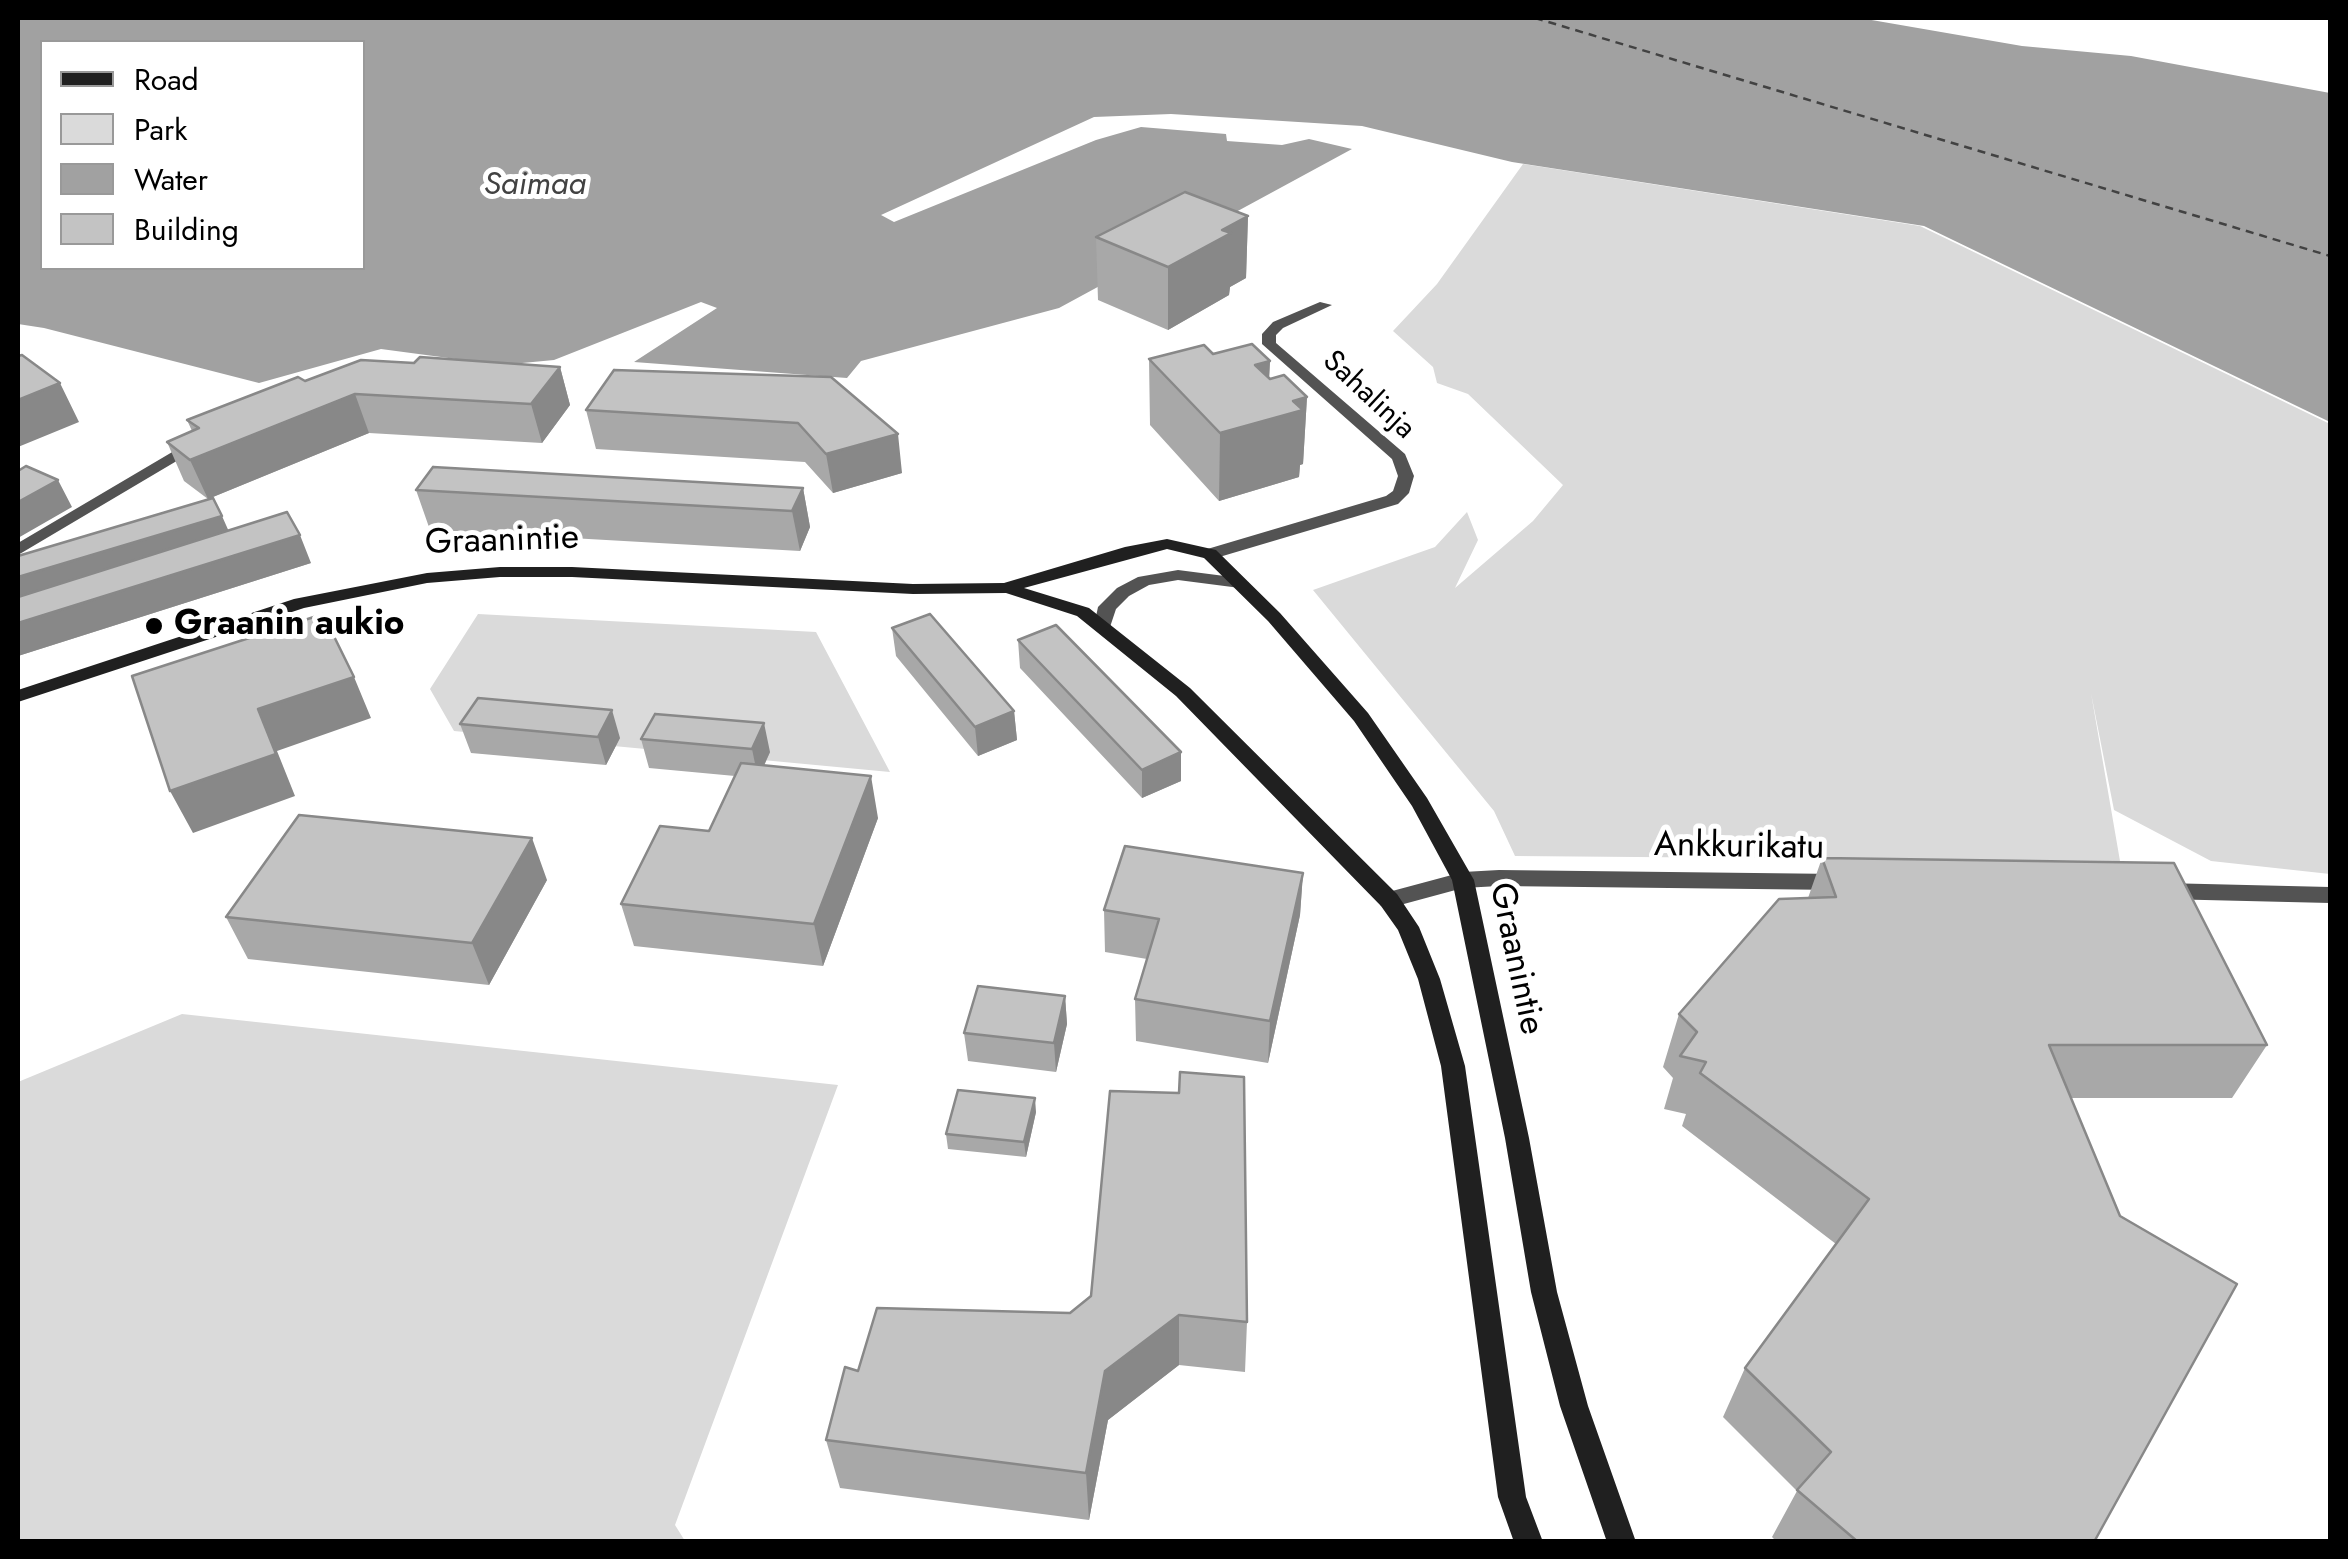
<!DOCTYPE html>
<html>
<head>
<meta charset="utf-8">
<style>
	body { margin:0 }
	#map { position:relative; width:2348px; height:1559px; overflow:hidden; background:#fff; font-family:Jost,sans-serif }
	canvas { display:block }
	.frame { position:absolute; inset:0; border:20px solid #000; pointer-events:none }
	.legend { position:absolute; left:40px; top:40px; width:325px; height:230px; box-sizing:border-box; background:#fff; border:2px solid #999; margin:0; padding:12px 18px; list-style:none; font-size:30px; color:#000 }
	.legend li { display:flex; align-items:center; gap:20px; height:50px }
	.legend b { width:50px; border:2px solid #999 }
</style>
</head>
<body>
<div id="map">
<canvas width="2348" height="1559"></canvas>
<div class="frame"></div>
<ul class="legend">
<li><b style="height:12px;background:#202020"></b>Road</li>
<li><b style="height:28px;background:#dadada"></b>Park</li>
<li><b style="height:28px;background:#a1a1a1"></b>Water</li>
<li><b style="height:28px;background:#c3c3c3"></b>Building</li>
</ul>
</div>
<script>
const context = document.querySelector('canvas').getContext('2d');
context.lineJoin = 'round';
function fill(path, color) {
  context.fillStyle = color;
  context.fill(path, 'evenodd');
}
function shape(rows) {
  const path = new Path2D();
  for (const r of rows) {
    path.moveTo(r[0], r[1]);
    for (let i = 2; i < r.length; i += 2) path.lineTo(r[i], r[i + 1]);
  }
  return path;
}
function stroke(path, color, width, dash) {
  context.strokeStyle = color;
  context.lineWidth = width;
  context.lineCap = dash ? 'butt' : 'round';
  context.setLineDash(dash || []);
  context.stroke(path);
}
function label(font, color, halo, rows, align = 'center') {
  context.font = font + ' Jost,sans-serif';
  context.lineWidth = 10;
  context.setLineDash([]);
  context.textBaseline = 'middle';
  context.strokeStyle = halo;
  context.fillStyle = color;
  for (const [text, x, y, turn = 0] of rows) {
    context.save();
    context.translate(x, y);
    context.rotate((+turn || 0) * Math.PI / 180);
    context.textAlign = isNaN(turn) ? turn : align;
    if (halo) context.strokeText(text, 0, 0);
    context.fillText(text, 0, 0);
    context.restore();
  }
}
const green = shape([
	[1523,164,1920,226,2330,424,2330,874,2211,861,2114,810,2091,693,2120,861,1515,856,1494,811,1313,590,1435,547,1467,512,1478,540,1455,588,1533,521,1563,485,1468,394,1437,383,1433,367,1393,331,1437,284],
	[478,614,816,632,890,772,454,731,430,689],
	[182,1014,838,1085,675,1525,685,1541,18,1541,18,1082]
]);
const water = shape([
	[18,18,1860,18,2022,46,2131,56,2330,93,2330,422,1924,226,1512,162,1362,126,1171,114,1094,117,881,215,894,222,1096,140,1141,127,1226,134,1227,141,1282,145,1309,139,1352,149,1059,308,861,361,847,378,634,362,717,308,701,302,554,360,501,365,381,349,259,383,44,328,18,324],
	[42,42,362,42,362,268,42,268]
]);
const ferry = shape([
	[1535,18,2330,256]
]);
const lane = shape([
	[196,438,204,443,202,446,18,555,18,543,196,438],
	[1178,570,1240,578,1249,583,1240,588,1178,580,1149,585,1129,596,1116,609,1109,630,1097,630,1094,626,1098,607,1117,588,1138,577,1178,570]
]);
const street = shape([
	[1320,302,1332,305,1283,328,1276,335,1276,343,1405,454,1414,476,1409,493,1398,504,1216,558,1204,558,1201,554,1204,550,1386,496,1393,491,1398,476,1392,459,1262,344,1262,334,1273,322,1320,302],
	[1499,870,1839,874,1847,877,1850,882,1847,887,1839,890,1499,886,1463,888,1389,908,1381,906,1378,900,1381,894,1463,872,1499,870],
	[2163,883,2330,887,2330,903,2163,899,2155,896,2152,891,2155,886,2163,883]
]);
const secondary = shape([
	[1167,539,1216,550,1280,613,1368,713,1427,798,1474,880,1529,1138,1557,1292,1588,1406,1636,1542,1607,1542,1560,1406,1531,1292,1505,1138,1452,880,1412,806,1354,721,1268,621,1204,558,1167,549,1024,588,1089,608,1190,688,1397,894,1419,927,1440,979,1465,1066,1526,1497,1543,1542,1514,1542,1498,1497,1441,1066,1418,979,1398,930,1381,906,1176,696,1077,616,1006,593,913,594,572,577,500,577,427,583,304,608,18,702,18,690,294,599,427,573,500,567,572,567,913,584,1004,583,1125,547,1167,539]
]);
const wall = shape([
	[1248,216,1246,278,1230,287,1229,295,1168,330,1098,300,1096,237],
	[1213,354,1270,361,1269,378,1307,397,1303,464,1300,465,1299,477,1219,501,1150,425,1149,359],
	[414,363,560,367,570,405,542,443,369,433,208,499,228,531,311,563,18,656,18,556,208,499,184,481,167,442,192,431,187,420,305,381],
	[831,377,902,473,833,493,805,462,596,449,586,410],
	[803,488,810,527,800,551,430,530,416,490],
	[892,628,1014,711,1017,740,978,756,896,656],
	[1018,640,1181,752,1181,781,1142,798,1020,668],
	[655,714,770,752,764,766,878,818,823,966,634,946,621,904,709,831,735,776,649,768,641,739],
	[460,724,620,738,606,765,471,753],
	[1822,858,2267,1045,2232,1098,2071,1098,2094,1542,1777,1542,1772,1537,1797,1491,1723,1417,1745,1368,1836,1244,1682,1126,1686,1114,1664,1109,1673,1078,1663,1067,1679,1014,1808,898],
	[1303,873,1300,915,1268,1063,1136,1041,1135,999,1147,959,1105,952,1104,910],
	[547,880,489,985,248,959,226,917],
	[1065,996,1067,1024,1056,1072,968,1061,964,1033],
	[1036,1112,1026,1157,948,1149,946,1134],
	[1091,1296,1247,1322,1245,1372,1179,1365,1108,1420,1089,1520,840,1488,826,1440,858,1371,1070,1313]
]);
const shadedWall = shape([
	[1248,216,1246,278,1230,287,1229,295,1168,330,1168,267,1222,230],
	[1270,361,1267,420,1293,401,1307,397,1303,464,1300,465,1299,477,1219,501,1220,433,1255,365],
	[560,367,570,405,542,443,531,404],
	[60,383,79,422,18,447,18,400],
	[355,394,369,433,208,499,190,460],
	[898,434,902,473,833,493,826,454],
	[58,480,72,507,18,538,18,502],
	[803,488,810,527,800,551,792,511],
	[222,516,234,543,18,610,18,577],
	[300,535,311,563,18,656,18,623],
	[354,677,371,718,277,751,295,796,193,833,170,791,258,709],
	[612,710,620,738,606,765,598,737],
	[1014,711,1017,740,978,756,975,727],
	[764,723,770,752,758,778,752,749],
	[1181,752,1181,781,1142,798,1142,770],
	[871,776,878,818,823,966,814,924],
	[532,838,547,880,489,985,472,943],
	[1303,873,1300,915,1268,1063,1270,1021],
	[1065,996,1067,1024,1056,1072,1054,1043],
	[1035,1098,1036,1112,1026,1157,1024,1142],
	[1179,1315,1179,1365,1108,1420,1089,1520,1086,1473,1105,1371]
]);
const building = shape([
	[1185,192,1248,216,1222,230,1231,233,1168,267,1096,237,1185,192],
	[1252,344,1270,361,1255,365,1270,379,1284,375,1307,397,1293,401,1303,410,1220,433,1149,359,1204,345,1213,354,1252,344],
	[22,355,60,383,18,400,18,356,22,355],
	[420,357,560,367,531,404,355,394,190,460,167,442,199,428,187,420,298,377,305,381,361,360,414,363,420,357],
	[614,370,831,377,898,434,826,454,798,423,586,410,614,370],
	[26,466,58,480,18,502,18,471,26,466],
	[433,467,803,488,792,511,416,490,433,467],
	[213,498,222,516,18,577,18,556,213,498],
	[287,512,300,535,18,623,18,597,287,512],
	[323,614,354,677,258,709,276,754,170,791,132,676,323,614],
	[930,614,1014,711,975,727,892,628,930,614],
	[1056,625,1181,752,1142,770,1018,640,1056,625],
	[478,698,612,710,598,737,460,724,478,698],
	[655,714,764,723,752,749,641,739,655,714],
	[741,763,871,776,814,924,621,904,660,826,709,831,741,763],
	[299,815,532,838,472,943,226,917,299,815],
	[1125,846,1303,873,1270,1021,1135,999,1159,919,1104,910,1125,846],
	[1822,858,2174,863,2267,1045,2049,1045,2120,1216,2237,1284,2094,1542,1858,1542,1797,1490,1831,1452,1745,1368,1869,1199,1700,1073,1706,1062,1680,1056,1697,1032,1679,1014,1779,899,1836,897,1822,858],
	[978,986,1065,996,1054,1043,964,1033,978,986],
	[1180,1072,1244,1077,1247,1322,1179,1315,1105,1371,1086,1473,826,1440,845,1367,858,1371,877,1308,1070,1313,1091,1296,1110,1091,1179,1093,1180,1072],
	[958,1090,1035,1098,1024,1142,946,1134,958,1090]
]);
const markers = [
	[154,626,10,"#000"]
];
const farStreetnames = [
	["Sahalinja",1368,396,43]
];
const farWaternames = [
	["Saimaa",535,186]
];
const streetNames = [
	["Graanintie",502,542,-2],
	["Ankkurikatu",1739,848,1],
	["Graanintie",1515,959,78]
];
const poiNames = [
	["Graanin aukio",174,626]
];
fill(green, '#dadada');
fill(water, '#a1a1a1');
stroke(ferry, '#424242', 2.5, [8, 6]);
fill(lane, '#535353');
fill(street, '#535353');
fill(secondary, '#202020');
fill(wall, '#a8a8a8');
fill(shadedWall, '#888');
fill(building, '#c3c3c3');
stroke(building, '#888', 2.5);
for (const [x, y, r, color] of markers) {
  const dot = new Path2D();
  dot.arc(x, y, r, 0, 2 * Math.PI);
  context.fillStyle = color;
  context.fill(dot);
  stroke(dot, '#fff', 4);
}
label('30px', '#000', '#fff', farStreetnames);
label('italic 32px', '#424242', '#fff', farWaternames);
label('35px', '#000', '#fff', streetNames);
label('bold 35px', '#000', '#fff', poiNames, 'left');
</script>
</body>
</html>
